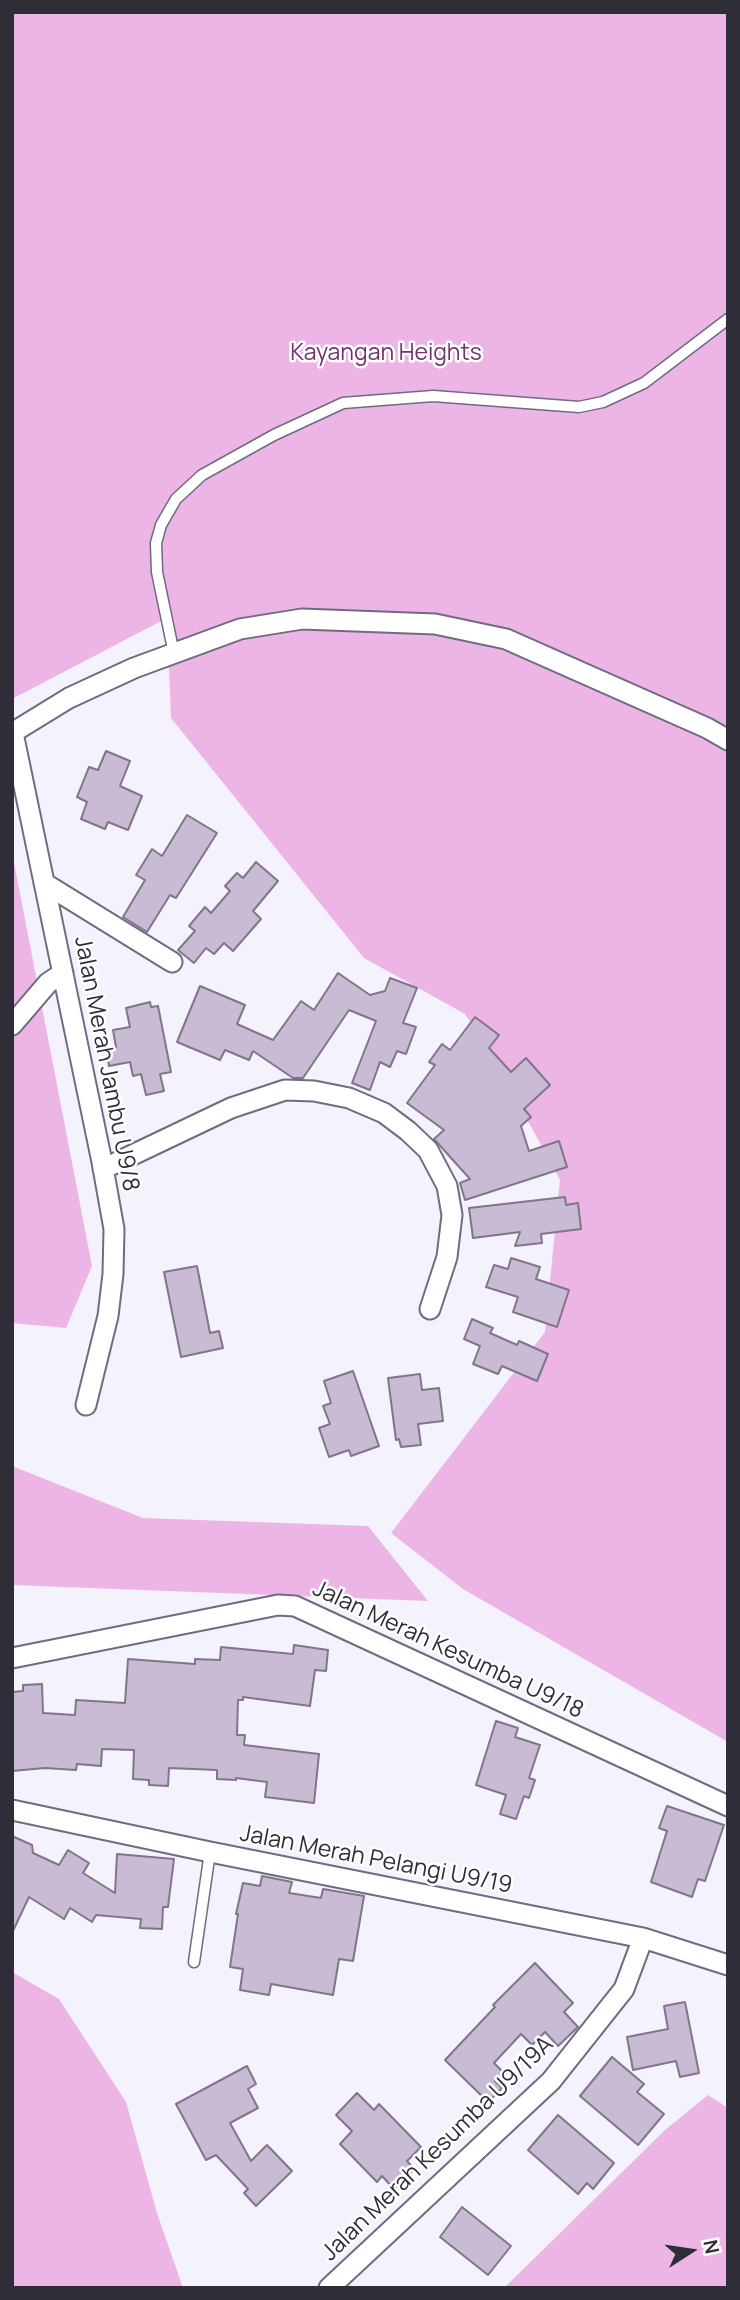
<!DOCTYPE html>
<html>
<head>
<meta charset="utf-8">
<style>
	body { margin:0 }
	#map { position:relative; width:740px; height:2300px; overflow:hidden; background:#f3f2fd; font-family:Manrope,sans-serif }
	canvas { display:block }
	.frame { position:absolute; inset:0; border:14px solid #2f2e38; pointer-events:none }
	.north { position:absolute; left:656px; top:2216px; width:70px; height:70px; -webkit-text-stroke:5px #fff; paint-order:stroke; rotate:78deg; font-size:19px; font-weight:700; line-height:28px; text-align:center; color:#2f2e38 }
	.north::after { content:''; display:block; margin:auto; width:24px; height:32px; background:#2f2e38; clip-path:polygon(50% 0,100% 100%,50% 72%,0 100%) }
</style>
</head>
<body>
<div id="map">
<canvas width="740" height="2300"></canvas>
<div class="frame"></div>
<div class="north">N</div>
</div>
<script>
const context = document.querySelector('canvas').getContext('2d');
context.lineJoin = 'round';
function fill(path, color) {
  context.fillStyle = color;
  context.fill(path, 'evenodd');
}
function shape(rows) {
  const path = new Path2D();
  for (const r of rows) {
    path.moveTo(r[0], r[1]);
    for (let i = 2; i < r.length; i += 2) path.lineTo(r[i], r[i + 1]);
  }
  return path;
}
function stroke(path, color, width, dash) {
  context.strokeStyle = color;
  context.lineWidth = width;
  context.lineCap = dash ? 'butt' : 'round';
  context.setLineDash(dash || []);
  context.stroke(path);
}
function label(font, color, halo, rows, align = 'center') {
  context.font = font + ' Manrope,sans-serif';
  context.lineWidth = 5;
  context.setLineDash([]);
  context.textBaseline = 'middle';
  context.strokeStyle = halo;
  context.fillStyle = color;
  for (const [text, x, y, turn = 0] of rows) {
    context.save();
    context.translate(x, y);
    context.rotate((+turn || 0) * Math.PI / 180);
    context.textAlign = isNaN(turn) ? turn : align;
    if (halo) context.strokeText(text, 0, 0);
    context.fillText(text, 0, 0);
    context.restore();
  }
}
const green = shape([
	[12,12,728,12,728,1742,463,1589,391,1533,545,1332,560,1180,492,1055,465,1014,364,958,171,718,167,618,12,699],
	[12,852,92,1266,66,1328,12,1323],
	[12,1466,143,1518,368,1526,428,1601,12,1585],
	[12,1972,59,1999,126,2102,157,2213,183,2288,12,2288],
	[708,2095,728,2108,728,2288,504,2288,665,2130]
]);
const building = shape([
	[106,751,130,761,120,786,142,796,128,830,108,822,105,829,81,819,87,802,77,797,89,767,98,770,106,751],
	[187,815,217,833,176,898,170,895,147,932,123,917,145,880,136,875,152,849,162,856,187,815],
	[256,862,278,881,253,911,261,919,233,951,224,943,214,954,206,948,194,963,178,950,195,931,189,926,205,907,211,913,230,891,225,886,237,873,243,878,256,862],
	[338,973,370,995,385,991,390,978,417,988,403,1023,416,1027,406,1054,397,1051,390,1067,380,1062,370,1090,352,1083,376,1021,349,1010,303,1078,293,1078,253,1051,249,1060,225,1050,220,1060,177,1042,200,986,245,1005,237,1024,273,1040,301,1001,314,1010,338,973],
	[150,1002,151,1007,158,1006,171,1072,160,1074,164,1091,146,1095,141,1074,133,1076,130,1062,109,1066,106,1049,116,1047,113,1030,130,1027,126,1008,150,1002],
	[475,1017,499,1035,489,1048,511,1072,526,1058,550,1085,524,1109,531,1117,521,1126,529,1151,559,1141,567,1167,465,1200,460,1183,470,1179,434,1139,444,1130,407,1103,435,1065,429,1062,442,1044,450,1050,475,1017],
	[565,1197,566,1205,578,1203,581,1229,541,1234,542,1243,515,1246,520,1232,473,1238,469,1208,565,1197],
	[511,1258,540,1267,536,1279,569,1290,557,1327,513,1312,518,1297,486,1287,494,1265,508,1269,511,1258],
	[197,1266,210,1333,219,1331,223,1348,181,1357,164,1272,197,1266],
	[472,1319,493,1328,490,1333,517,1345,519,1341,548,1354,537,1381,502,1366,498,1374,473,1364,480,1346,464,1339,472,1319],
	[353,1371,379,1446,351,1456,349,1450,329,1457,319,1428,330,1424,323,1406,331,1403,324,1381,353,1371],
	[420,1374,422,1390,439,1388,443,1421,418,1424,421,1445,401,1447,399,1439,396,1440,388,1378,420,1374],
	[294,1645,328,1650,326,1671,315,1670,310,1706,243,1697,243,1700,238,1700,237,1735,245,1735,244,1745,319,1754,314,1803,265,1797,267,1782,236,1778,236,1780,217,1779,217,1770,169,1768,168,1786,149,1785,149,1780,133,1779,134,1750,102,1749,101,1766,77,1764,76,1770,45,1768,12,1771,12,1692,23,1691,23,1685,42,1684,43,1713,75,1715,76,1700,125,1703,128,1659,195,1664,195,1659,220,1660,221,1647,293,1654,294,1645],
	[496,1721,518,1728,515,1737,540,1745,529,1778,535,1780,529,1798,524,1796,516,1819,500,1814,506,1795,476,1785,496,1721],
	[667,1806,724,1825,705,1881,698,1879,692,1897,651,1882,667,1831,659,1828,667,1806],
	[12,1836,32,1845,33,1853,59,1865,68,1850,89,1863,83,1873,115,1893,117,1854,174,1859,168,1907,163,1907,162,1929,140,1928,141,1919,96,1915,92,1922,70,1908,64,1919,29,1897,12,1933,12,1836],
	[262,1876,292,1882,289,1893,321,1898,323,1889,364,1896,353,1961,339,1959,333,1995,271,1984,269,1995,240,1990,243,1969,230,1967,238,1914,236,1914,243,1883,260,1886,262,1876],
	[535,1963,573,2003,564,2012,578,2027,558,2046,545,2032,532,2045,521,2034,494,2063,503,2072,495,2081,502,2088,488,2102,445,2060,495,2007,493,2005,535,1963],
	[685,2002,699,2073,680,2077,676,2061,633,2070,627,2037,668,2029,664,2006,685,2002],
	[612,2057,644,2084,637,2092,664,2114,638,2145,580,2096,612,2057],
	[247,2066,256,2084,248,2089,258,2108,230,2123,251,2161,267,2145,292,2171,256,2206,244,2193,248,2189,216,2155,206,2160,176,2104,247,2066],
	[357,2093,374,2110,379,2104,421,2147,407,2161,414,2169,394,2189,382,2176,377,2182,340,2144,352,2131,336,2115,357,2093],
	[558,2115,614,2163,593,2189,587,2183,578,2194,528,2150,558,2115],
	[462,2207,511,2246,488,2275,440,2237,462,2207]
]);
const lane = shape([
	[174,654,157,572,156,543,161,525,176,499,202,475,274,435,343,403,433,396,579,407,603,402,644,383,728,319],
	[194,1962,210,1852]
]);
const street = shape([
	[12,733,69,698,134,668,240,629,302,619,435,624,506,639,707,728,728,740],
	[13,733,102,1162,114,1229,113,1274,108,1316,86,1405],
	[44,883,172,962],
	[12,1025,48,983,63,973],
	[103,1169,231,1108,285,1090,314,1091,349,1098,384,1113,408,1131,428,1150,447,1186,452,1215,447,1257,430,1309],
	[12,1658,278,1605,295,1606,728,1806],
	[12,1810,210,1852,643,1938,728,1965],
	[329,2288,551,2081,624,1989,643,1938]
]);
const parkNames = [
	["Kayangan Heights",386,354]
];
const streetNames = [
	["Jalan Merah Jambu U9/8",106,1064,79],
	["Jalan Merah Kesumba U9/18",448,1650,25],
	["Jalan Merah Pelangi U9/19",376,1860,11],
	["Jalan Merah Kesumba U9/19A",438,2149,-44]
];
fill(green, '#ecb5e6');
fill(building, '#c9bbd3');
stroke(building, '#81748b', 2);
stroke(lane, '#6e6b83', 13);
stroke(street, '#6e6b83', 23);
stroke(lane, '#fff', 10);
stroke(street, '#fff', 19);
label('23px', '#73326e', '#fff', parkNames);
label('23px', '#2f2e38', '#fff', streetNames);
</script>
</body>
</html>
